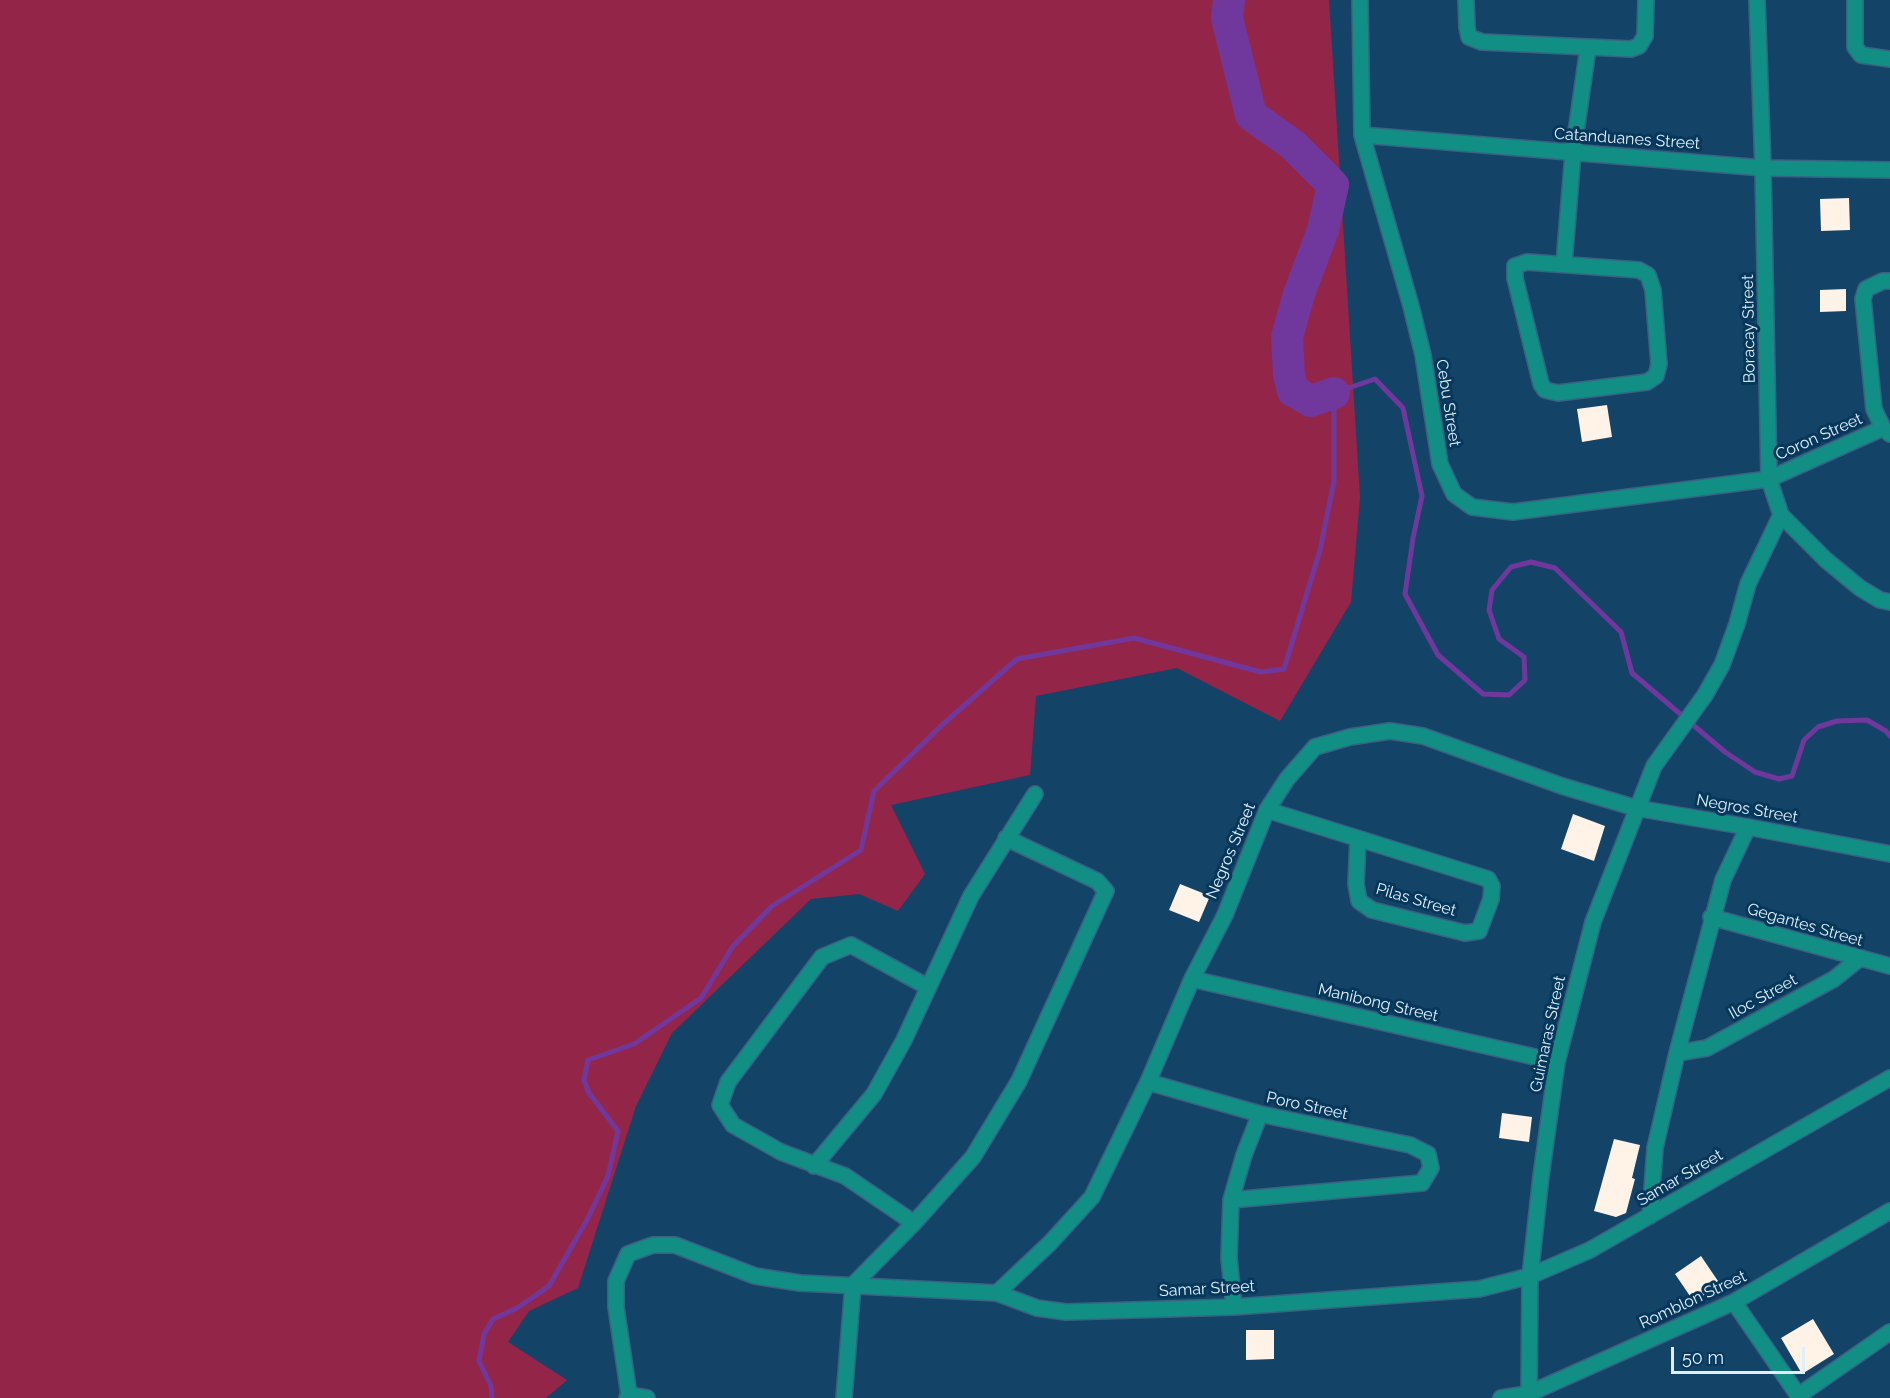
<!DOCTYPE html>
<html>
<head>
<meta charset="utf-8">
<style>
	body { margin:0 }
	#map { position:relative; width:1890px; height:1398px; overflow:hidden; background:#144368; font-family:Raleway,sans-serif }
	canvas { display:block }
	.scale { position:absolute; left:1671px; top:1347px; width:134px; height:27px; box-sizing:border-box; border:3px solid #e2eefa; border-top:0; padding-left:8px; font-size:18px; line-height:21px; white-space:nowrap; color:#e2eefa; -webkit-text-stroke:4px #06385c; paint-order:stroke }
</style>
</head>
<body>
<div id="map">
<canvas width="1890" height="1398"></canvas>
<div class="scale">50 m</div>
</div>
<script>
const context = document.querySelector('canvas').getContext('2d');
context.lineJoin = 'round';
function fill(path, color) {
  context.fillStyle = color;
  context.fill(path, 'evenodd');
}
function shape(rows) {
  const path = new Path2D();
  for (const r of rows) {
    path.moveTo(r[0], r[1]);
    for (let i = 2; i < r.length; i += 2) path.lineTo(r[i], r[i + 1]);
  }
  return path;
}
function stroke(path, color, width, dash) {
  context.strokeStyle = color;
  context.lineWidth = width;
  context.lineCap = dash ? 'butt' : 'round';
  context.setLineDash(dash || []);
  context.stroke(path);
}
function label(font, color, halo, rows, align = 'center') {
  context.font = font + ' Raleway,sans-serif';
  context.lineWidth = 6;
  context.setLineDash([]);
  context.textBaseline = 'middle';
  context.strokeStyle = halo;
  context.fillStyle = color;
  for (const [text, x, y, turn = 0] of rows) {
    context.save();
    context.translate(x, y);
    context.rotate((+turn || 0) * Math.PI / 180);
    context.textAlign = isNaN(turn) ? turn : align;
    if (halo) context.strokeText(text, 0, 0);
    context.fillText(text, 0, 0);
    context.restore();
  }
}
const green = shape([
	[0,0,1329,0,1360,497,1351,602,1280,721,1177,668,1036,696,1030,775,891,805,925,874,898,911,859,894,811,899,672,1033,636,1106,578,1288,529,1311,508,1342,567,1380,546,1398,0,1398]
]);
const stream = shape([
	[492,1398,491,1386,479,1361,484,1334,493,1319,517,1308,549,1286,588,1218,608,1176,618,1131,589,1093,584,1080,588,1060,634,1044,701,998,733,946,772,906,861,850,874,791,942,725,1017,659,1134,638,1261,672,1284,669,1320,550,1334,481,1334,393,1375,379,1403,408,1422,496,1413,538,1405,594,1438,655,1483,694,1509,695,1525,680,1524,657,1499,639,1489,610,1492,590,1511,567,1531,562,1555,568,1621,632,1632,673,1725,752,1755,772,1779,779,1792,776,1804,740,1818,727,1837,721,1867,720,1886,731,1890,736]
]);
const river = shape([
	[1229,0,1227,18,1251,115,1293,145,1333,185,1323,230,1299,294,1287,337,1289,375,1293,391,1311,401,1334,393]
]);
const building = shape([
	[1849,198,1850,230,1821,231,1820,199],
	[1846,289,1846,311,1820,312,1820,290],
	[1607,405,1612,437,1582,442,1577,409],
	[1573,814,1605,826,1594,861,1561,849],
	[1180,884,1210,896,1199,922,1169,910],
	[1502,1113,1532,1117,1529,1142,1499,1138],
	[1614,1139,1640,1145,1632,1178,1635,1179,1626,1213,1616,1217,1594,1211],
	[1701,1256,1720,1284,1694,1302,1675,1274],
	[1813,1319,1834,1354,1802,1374,1781,1338],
	[1246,1330,1274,1330,1274,1359,1246,1360]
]);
const minor = shape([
	[1360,0,1362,135,1411,306,1423,355,1440,464,1454,494,1472,507,1513,512,1769,479,1883,428],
	[1466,0,1467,27,1469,37,1482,42,1631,49,1639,46,1645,36,1646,0],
	[1757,0,1763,168,1769,479,1781,515,1826,560,1860,588,1880,600,1890,602],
	[1855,0,1855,47,1861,55,1890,59],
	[1362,135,1763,168,1890,170],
	[1527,262,1639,270,1648,275,1653,290,1659,364,1656,376,1647,382,1558,393,1545,390,1541,384,1515,278,1515,266,1527,262],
	[1564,264,1573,153,1588,48],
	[1890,281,1883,281,1866,289,1863,299,1874,409,1883,428,1890,434],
	[1267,810,1488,879,1492,886,1491,899,1479,931,1465,933,1372,910,1359,901,1356,884,1358,839],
	[1711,917,1890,966],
	[1192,979,1557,1062],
	[1677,1053,1707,1048,1834,979,1859,959],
	[1148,1082,1260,1114,1410,1145,1428,1154,1431,1168,1422,1183,1231,1200],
	[814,1166,874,1094,904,1040,971,896,1035,794],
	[1650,1216,1655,1148,1677,1053,1723,880,1748,827],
	[914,1223,845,1176,781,1152,733,1125,720,1105,728,1082,822,957,851,945,928,987],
	[997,1293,1050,1243,1092,1197,1148,1082,1192,979,1225,915,1267,810,1287,779,1315,747,1350,737,1390,731,1423,736,1562,786,1636,808,1748,827,1890,854],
	[1734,1302,1800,1398],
	[1234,1307,1229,1258,1231,1200,1244,1155,1260,1114],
	[629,1395,647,1398],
	[1798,1396,1890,1332],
	[627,1398,629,1395,616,1307,616,1281,628,1254,653,1245,675,1245,755,1276,800,1283,997,1293,1037,1308,1066,1312,1234,1307,1479,1289,1530,1276,1590,1250,1890,1078],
	[844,1398,853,1285,914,1223,973,1157,1019,1081,1106,891,1097,881,1006,838],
	[1501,1398,1528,1394,1734,1302,1890,1211],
	[1529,1398,1530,1276,1541,1176,1557,1062,1593,922,1654,766,1705,695,1722,665,1737,624,1748,584,1781,515]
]);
const streetNames = [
	["Catanduanes Street",1627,139,4],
	["Boracay Street",1749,329,-91],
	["Cebu Street",1448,403,81],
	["Coron Street",1819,437,-24],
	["Negros Street",1747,809,10],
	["Negros Street",1231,851,-67],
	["Pilas Street",1416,900,16],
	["Gegantes Street",1805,925,16],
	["Iloc Street",1763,997,-29],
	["Manibong Street",1378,1003,13],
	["Guimaras Street",1548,1034,-78],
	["Poro Street",1307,1106,12],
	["Samar Street",1680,1178,-30],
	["Samar Street",1207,1289,-3],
	["Romblon Street",1693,1300,-25]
];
fill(green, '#932648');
stroke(stream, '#70389d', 5);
stroke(river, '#70389d', 32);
fill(building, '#fff2e7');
stroke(minor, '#396282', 18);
stroke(minor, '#118f85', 15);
label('16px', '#e2eefa', '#06385c', streetNames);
</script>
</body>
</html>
